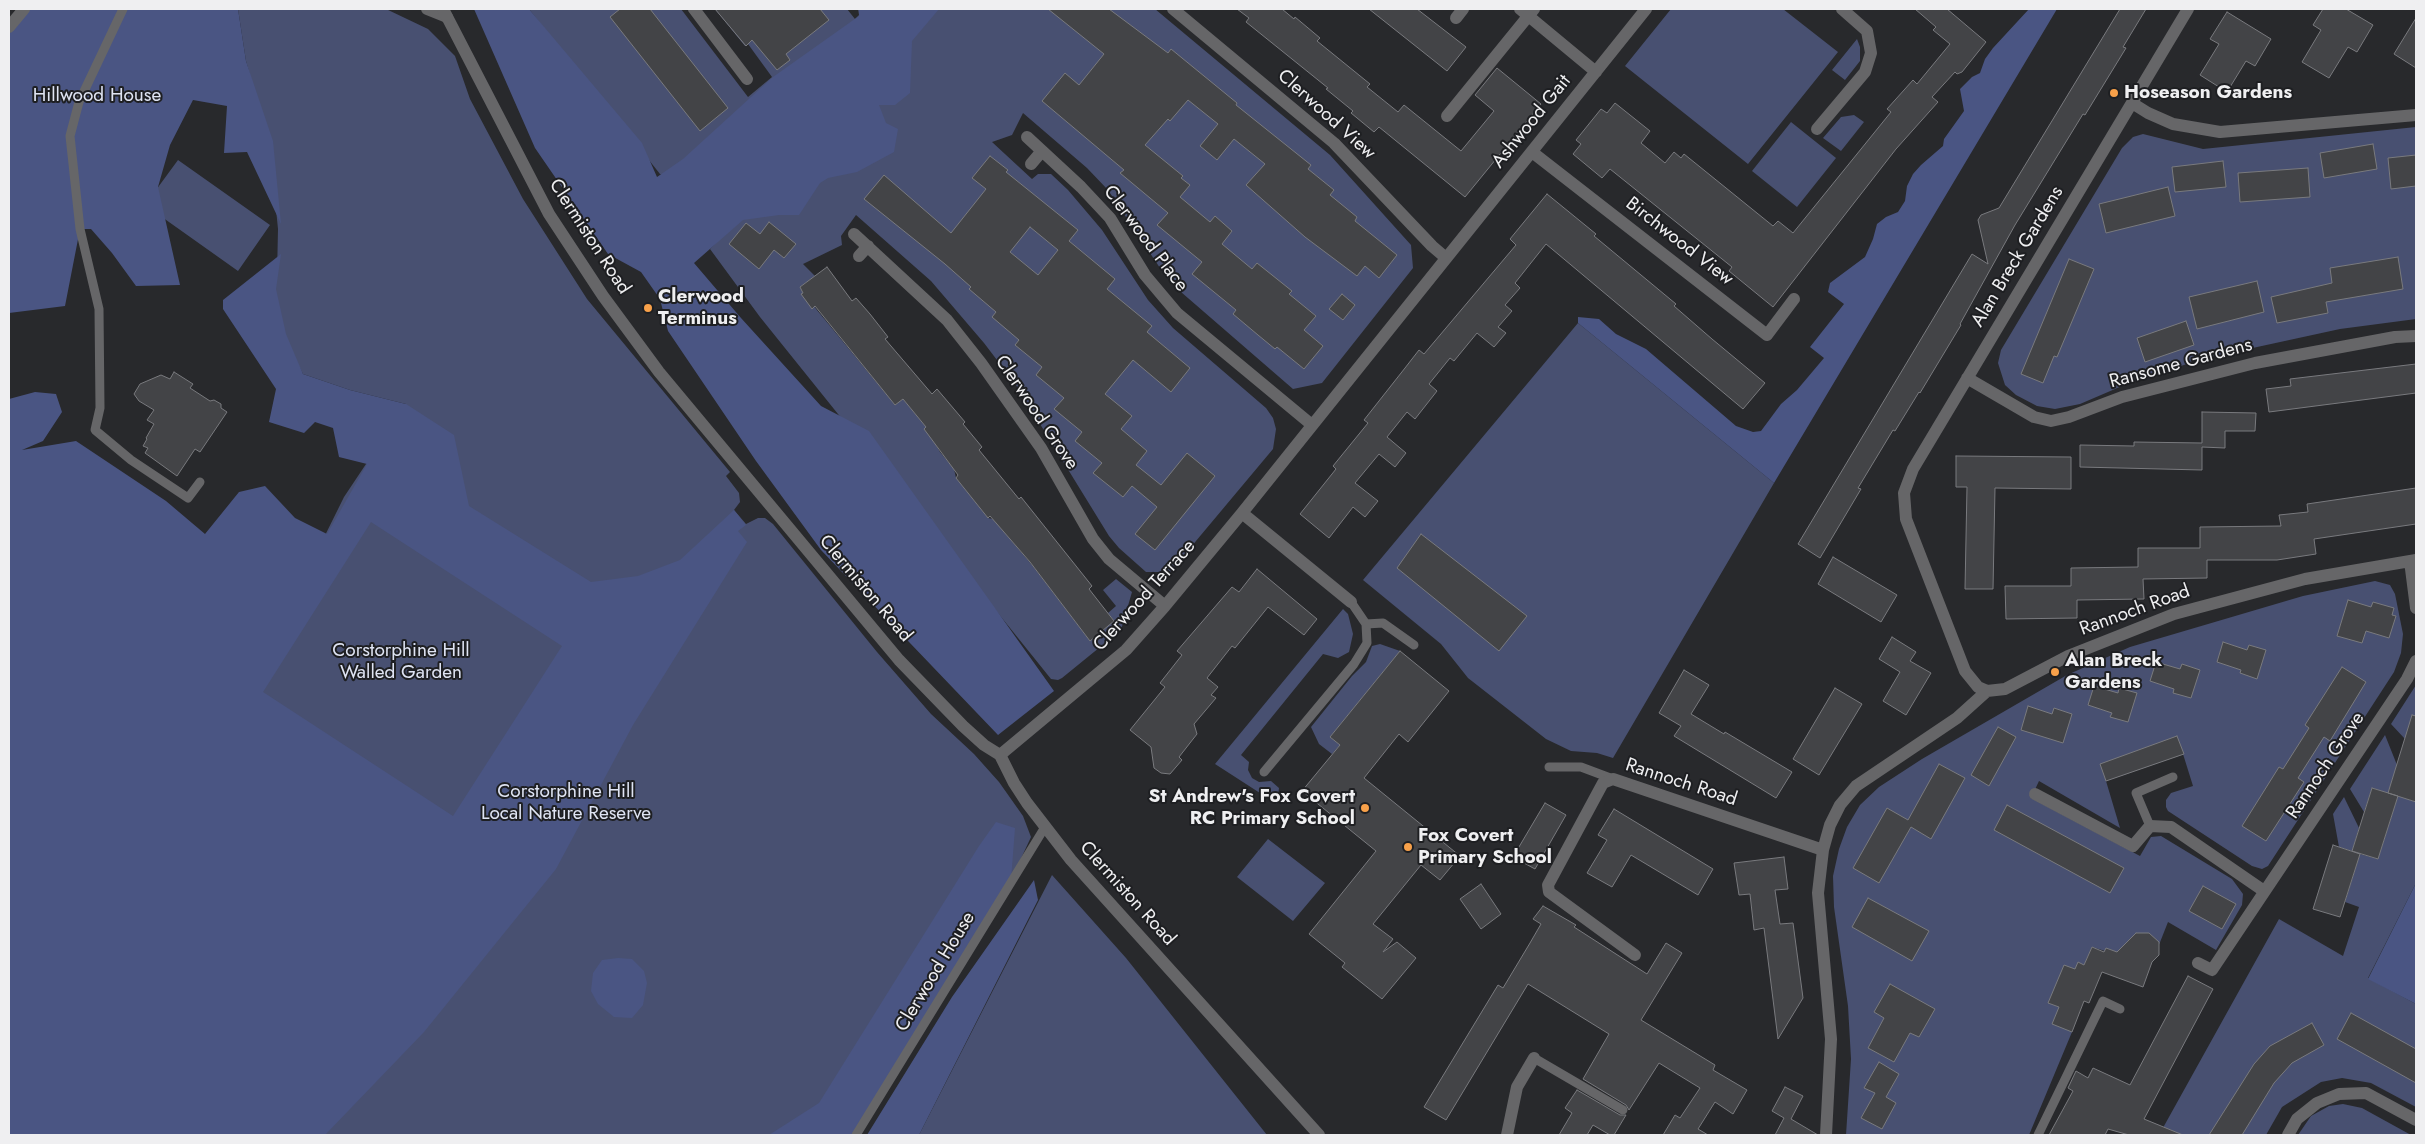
<!DOCTYPE html>
<html>
<head>
<meta charset="utf-8">
<style>
	body { margin:0 }
	#map { position:relative; width:2425px; height:1144px; overflow:hidden; background:#28292c; font-family:Jost,sans-serif }
	canvas { display:block }
	.frame { position:absolute; inset:0; border:10px solid #efeff1; pointer-events:none }
</style>
</head>
<body>
<div id="map">
<canvas width="2425" height="1144"></canvas>
<div class="frame"></div>
</div>
<script>
const context = document.querySelector('canvas').getContext('2d');
context.lineJoin = 'round';
function fill(path, color) {
  context.fillStyle = color;
  context.fill(path, 'evenodd');
}
function shape(rows) {
  const path = new Path2D();
  for (const r of rows) {
    path.moveTo(r[0], r[1]);
    for (let i = 2; i < r.length; i += 2) path.lineTo(r[i], r[i + 1]);
  }
  return path;
}
function stroke(path, color, width, dash) {
  context.strokeStyle = color;
  context.lineWidth = width;
  context.lineCap = dash ? 'butt' : 'round';
  context.setLineDash(dash || []);
  context.stroke(path);
}
function label(font, color, halo, rows, align = 'center') {
  context.font = font + ' Jost,sans-serif';
  context.lineWidth = 4;
  context.setLineDash([]);
  context.textBaseline = 'middle';
  context.strokeStyle = halo;
  context.fillStyle = color;
  for (const [text, x, y, turn = 0] of rows) {
    context.save();
    context.translate(x, y);
    context.rotate((+turn || 0) * Math.PI / 180);
    context.textAlign = isNaN(turn) ? turn : align;
    if (halo) context.strokeText(text, 0, 0);
    context.fillText(text, 0, 0);
    context.restore();
  }
}
const green = shape([
	[238,9,386,9,428,29,455,56,470,99,523,199,587,299,730,472,726,476,739,493,740,502,734,510,746,524,758,518,765,518,773,524,877,652,931,714,974,754,999,782,1023,816,1031,837,1011,880,856,1135,9,1135,9,484,253,681,344,497,406,404,350,390,303,374,285,340,274,292,277,275,278,229,269,140,246,61],
	[529,9,681,9,748,97,772,77,748,44,745,46,715,9,847,9,855,19,859,15,858,9,1155,9,1330,155,1411,245,1413,268,1322,383,1293,389,1181,292,1164,274,1108,190,1087,168,1023,113,1012,135,992,142,1032,179,1038,174,1051,174,1068,190,1102,230,1148,300,1173,328,1266,408,1273,418,1276,429,1273,449,1170,572,1146,572,1119,548,1109,536,1016,385,984,343,931,281,856,215,841,236,842,245,803,264,815,276,800,287,803,293,895,405,903,399,926,427,940,452,954,469,956,478,988,518,993,519,1032,565,1090,641,1114,621,1108,613,1116,606,1103,590,1116,579,1132,592,1121,630,1062,678,1058,680,1051,679,760,317,710,249,771,188,687,181,660,174],
	[1671,9,1783,9,1838,52,1748,164,1625,66],
	[1857,39,1860,47,1860,61,1845,80,1832,70],
	[1854,115,1864,122,1841,151,1823,138,1841,117],
	[1791,122,1836,158,1797,207,1752,171],
	[2416,127,2416,319,2340,329,2202,359,2129,383,2080,404,2055,409,2037,406,2016,395,2005,385,1998,363,2001,350,2122,148,2133,137,2143,134,2203,149],
	[178,160,270,225,238,271,145,205],
	[1578,323,1774,483,1613,758,1597,753,1571,751,1546,739,1468,678,1441,644,1363,580],
	[2375,581,2390,585,2395,594,2403,634,2401,653,2394,672,2268,866,2262,869,2252,866,2168,811,2166,807,2166,800,2171,793,2193,786,2183,754,2106,781,2120,828,2039,781,2031,798,2140,856,2151,837,2161,836,2232,879,2243,894,2242,905,2216,950,2168,922,2151,965,2092,947,2084,965,2049,1003,2059,1007,2072,1032,2029,1135,1846,1135,1851,1059,1848,1006,1834,907,1833,876,1839,849,1847,827,1860,805,1879,787,1922,759,2067,675,2130,647,2303,596],
	[1343,609,1348,614,1353,634,1349,652,1338,658,1323,654,1241,755,1249,762,1248,770,1252,778,1259,782,1271,781,1279,788,1277,804,1215,764],
	[1380,644,1400,651,1330,737,1340,745,1332,754,1319,744,1311,727,1352,676,1366,662,1372,646],
	[2416,685,2416,732,2408,730,2405,739,2391,724],
	[2385,735,2397,765,2388,793,2372,788,2364,812,2350,789],
	[2398,796,2416,802,2416,883,2368,978,2416,1004,2416,1107,2371,1083,2342,1078,2321,1082,2282,1107,2266,1135,2159,1135,2279,919,2343,956,2359,907,2345,902,2360,854,2378,859],
	[2344,797,2359,828,2352,851,2339,847,2333,814],
	[1268,839,1325,883,1293,921,1237,877],
	[1052,875,1126,958,1267,1135,919,1135],
	[2343,1104,2362,1108,2411,1135,2298,1135,2311,1116,2329,1106]
]);
const forest = shape([
	[24,9,238,9,246,61,273,141,281,224,247,152,224,153,227,106,193,100,170,145,158,187,180,285,136,286,112,253,91,229,80,229,65,306,9,313,9,27],
	[474,9,529,9,642,143,657,177,683,159,773,77,859,16,859,9,939,9,912,41,910,93,895,105,879,105,886,123,898,129,894,152,857,172,828,178,820,183,799,215,779,215,743,220,694,263,741,318,821,406,869,431,1054,691,998,735,821,550,756,461,668,331,660,299,641,272,608,254,535,148],
	[2029,9,2057,9,1774,483,1578,323,1578,317,1599,319,1616,334,1646,349,1736,426,1753,432,1761,431,1781,404,1797,390,1824,358,1810,347,1844,304,1828,292,1830,283,1865,257,1873,239,1877,224,1886,217,1898,212,1905,201,1907,186,1913,174,1921,165,1943,146,1944,139,1964,111,1960,89,1972,77,1980,73,1985,59,1993,48],
	[281,254,276,289,286,334,303,374,350,390,406,404,454,435,469,506,591,582,638,576,680,560,734,510,746,525,738,531,747,542,633,725,556,869,424,1032,325,1135,9,1135,9,399,35,392,56,394,62,412,43,441,22,450,76,441,166,501,205,534,239,492,265,486,295,518,327,534,367,464,339,457,333,428,315,422,304,433,269,422,276,389,223,309,223,300],
	[371,522,562,646,453,816,263,692],
	[996,822,1015,828,1011,880,856,1135,769,1135,819,1103,979,846],
	[1034,880,1038,900,919,1135,867,1135,952,997],
	[2416,883,2416,1004,2368,979],
	[618,958,632,959,644,971,647,983,643,1005,632,1018,614,1017,598,1004,591,991,593,973,602,960]
]);
const building = shape([
	[620,9,650,9,728,108,700,131,610,17,620,9],
	[715,9,820,9,829,20,786,54,790,60,777,70,752,40,746,46,715,9],
	[1048,9,1109,9,1168,53,1171,49,1237,103,1236,105,1311,165,1308,169,1334,190,1330,195,1357,217,1355,221,1397,255,1379,278,1365,266,1357,276,1305,237,1246,185,1265,164,1234,139,1217,160,1200,146,1218,124,1188,100,1170,121,1168,119,1145,145,1183,176,1181,178,1190,185,1180,197,1210,222,1215,216,1232,231,1222,244,1252,269,1257,263,1292,291,1289,294,1316,316,1304,330,1323,346,1304,369,1277,347,1275,349,1258,335,1233,314,1236,310,1192,274,1202,262,1157,225,1168,213,1120,173,1124,170,1042,101,1065,73,1079,85,1104,54,1048,9],
	[1237,9,1282,9,1294,19,1295,17,1320,38,1317,41,1370,84,1367,87,1398,112,1404,105,1461,151,1494,111,1475,95,1497,68,1541,104,1465,197,1379,127,1374,132,1351,113,1353,111,1326,89,1328,88,1246,22,1249,18,1237,9],
	[1369,9,1417,9,1466,47,1447,71,1369,9],
	[1915,9,1947,9,1986,42,1962,72,1957,74,1955,72,1932,97,1938,102,1896,149,1773,307,1729,271,1732,267,1610,169,1602,178,1573,154,1581,144,1576,140,1601,109,1607,113,1615,103,1650,131,1641,143,1665,163,1674,152,1681,158,1684,154,1773,226,1778,221,1793,233,1891,112,1887,109,1913,80,1917,84,1950,44,1933,30,1936,27,1915,9],
	[2120,9,2146,9,2123,47,2126,48,2085,115,2083,114,2015,225,1960,324,1961,325,1920,393,1919,392,1895,431,1893,430,1858,488,1861,489,1820,558,1798,544,1972,254,1988,264,1978,220,1981,215,1999,208,2120,9],
	[2323,9,2346,9,2373,25,2357,52,2348,47,2329,78,2302,62,2321,30,2313,25,2323,9],
	[2227,12,2271,39,2255,66,2246,61,2227,92,2200,75,2219,44,2210,39,2227,12],
	[2416,18,2416,68,2394,54,2416,18],
	[2373,144,2377,169,2324,178,2320,153,2373,144],
	[2416,155,2416,186,2391,189,2388,158,2416,155],
	[990,156,1008,170,1006,172,1078,230,1069,241,1115,279,1107,289,1152,326,1147,332,1190,368,1171,392,1133,360,1105,394,1132,416,1121,429,1147,451,1136,465,1161,485,1187,453,1215,476,1155,550,1135,534,1157,507,1132,486,1123,497,1093,473,1102,463,1075,441,1082,432,1054,409,1064,398,1036,375,1042,367,1015,345,1019,340,992,317,996,312,969,289,971,287,945,264,864,199,884,175,951,233,986,189,972,178,990,156],
	[1030,227,1058,250,1038,275,1010,252,1030,227],
	[2223,161,2226,187,2175,192,2172,167,2223,161],
	[2308,168,2310,197,2240,202,2238,173,2308,168],
	[2168,187,2175,216,2106,233,2099,204,2168,187],
	[1547,194,1596,234,1594,236,1676,304,1674,306,1712,339,1765,383,1743,409,1546,244,1515,283,1520,288,1505,305,1512,311,1498,327,1506,333,1494,347,1477,333,1454,361,1450,358,1429,384,1437,391,1415,419,1407,412,1387,437,1406,453,1395,467,1379,454,1355,483,1378,501,1365,517,1353,507,1329,538,1300,514,1336,469,1333,466,1368,423,1364,420,1405,368,1419,350,1424,354,1516,245,1510,239,1547,194],
	[769,222,796,244,784,258,774,250,759,269,729,244,746,223,760,234,769,222],
	[2398,257,2403,289,2326,302,2328,313,2277,323,2271,297,2332,283,2330,268,2398,257],
	[2069,259,2094,269,2057,357,2054,356,2043,383,2021,374,2069,259],
	[827,267,852,301,856,298,870,314,888,337,885,339,932,394,937,389,965,422,963,424,982,447,979,450,1019,499,1021,497,1092,586,1089,589,1114,621,1090,641,1030,562,990,516,988,518,956,478,958,475,924,429,926,427,903,399,895,405,815,306,812,309,801,294,803,293,800,287,827,267],
	[2257,281,2264,312,2197,329,2189,297,2257,281],
	[1342,294,1355,305,1343,320,1329,309,1342,294],
	[2186,321,2194,345,2145,362,2137,338,2186,321],
	[2416,364,2416,393,2269,412,2266,389,2291,386,2290,379,2416,364],
	[174,372,193,384,190,388,210,401,214,400,221,404,221,408,227,412,200,452,195,449,177,476,145,453,148,448,143,446,147,439,146,438,154,424,147,420,154,410,139,401,134,394,140,384,161,375,170,379,174,372],
	[2202,412,2256,413,2255,431,2225,431,2225,448,2202,447,2202,470,2080,467,2080,445,2134,446,2134,442,2202,443,2202,412],
	[1956,456,2071,457,2071,489,1995,488,1993,589,1965,589,1967,487,1956,487,1956,456],
	[2416,488,2416,524,2314,539,2316,554,2277,560,2207,560,2207,578,2143,579,2144,599,2077,600,2077,618,2006,619,2005,586,2071,586,2071,568,2138,567,2138,548,2200,548,2200,527,2281,526,2279,515,2308,512,2307,504,2416,488],
	[1421,534,1527,616,1499,651,1397,568,1421,534],
	[1833,557,1897,595,1881,622,1818,584,1833,557],
	[1257,569,1317,619,1304,635,1268,607,1235,648,1232,646,1207,678,1218,687,1211,695,1216,698,1194,724,1197,734,1179,757,1182,760,1170,774,1161,773,1154,768,1151,747,1130,730,1165,687,1160,683,1182,655,1177,651,1232,587,1239,592,1257,569],
	[2348,600,2371,607,2373,602,2394,608,2392,615,2396,616,2389,638,2366,631,2362,643,2337,636,2348,600],
	[1892,637,1916,652,1910,661,1931,673,1906,715,1883,701,1900,672,1879,659,1892,637],
	[2223,642,2247,650,2249,645,2266,650,2257,679,2240,673,2241,670,2217,662,2223,642],
	[1400,651,1449,691,1408,742,1399,734,1364,778,1460,856,1440,880,1421,865,1373,924,1393,939,1383,952,1397,942,1416,958,1382,999,1342,967,1345,963,1309,934,1376,851,1302,791,1340,745,1330,737,1400,651],
	[2156,662,2180,669,2182,664,2200,670,2191,698,2173,693,2174,689,2150,681,2156,662],
	[2342,667,2366,682,2330,741,2324,737,2298,778,2304,782,2266,841,2242,826,2279,767,2283,769,2309,728,2305,725,2342,667],
	[1684,670,1709,685,1691,714,1724,734,1725,732,1792,772,1776,798,1674,736,1681,726,1659,713,1684,670],
	[2094,686,2118,693,2119,688,2137,693,2128,722,2110,717,2112,713,2088,705,2094,686],
	[1835,688,1862,704,1819,775,1793,759,1835,688],
	[2028,706,2052,714,2054,708,2072,714,2063,743,2021,730,2028,706],
	[2412,715,2416,716,2416,802,2388,793,2412,715],
	[1998,727,2016,737,1989,786,1971,775,1998,727],
	[2177,736,2184,754,2106,781,2100,764,2177,736],
	[1939,764,1965,778,1931,839,1911,827,1879,883,1853,868,1887,808,1908,820,1939,764],
	[2372,788,2398,796,2378,859,2352,851,2372,788],
	[1545,803,1566,815,1535,869,1513,857,1545,803],
	[2007,805,2124,868,2110,893,1994,830,2007,805],
	[1614,809,1713,869,1698,895,1631,855,1612,887,1587,873,1607,840,1598,835,1614,809],
	[2333,845,2360,854,2340,917,2313,909,2333,845],
	[1784,857,1788,889,1775,890,1780,924,1793,923,1803,998,1778,1039,1764,928,1754,930,1750,894,1739,895,1734,863,1784,857],
	[1481,884,1501,914,1481,929,1460,899,1481,884],
	[2203,886,2236,904,2222,929,2189,911,2203,886],
	[1868,898,1929,931,1912,961,1852,927,1868,898],
	[1543,906,1576,925,1574,927,1647,974,1666,943,1682,953,1641,1020,1715,1065,1713,1070,1747,1090,1733,1114,1715,1102,1698,1129,1708,1135,1663,1135,1675,1115,1680,1118,1700,1088,1659,1063,1629,1110,1626,1105,1583,1079,1609,1034,1528,984,1446,1120,1424,1107,1498,985,1503,988,1530,943,1541,924,1533,919,1543,906],
	[2136,933,2149,933,2159,942,2159,955,2152,962,2143,987,2102,972,2089,1003,2084,1001,2072,1032,2052,1024,2059,1007,2048,1003,2064,965,2075,969,2078,962,2084,965,2092,947,2104,952,2106,948,2117,952,2136,933],
	[2188,976,2213,989,2144,1119,2183,1135,2129,1135,2108,1129,2105,1135,2049,1135,2073,1091,2068,1088,2076,1071,2088,1078,2093,1068,2130,1085,2188,976],
	[1890,984,1935,1009,1919,1037,1910,1033,1894,1062,1868,1048,1884,1018,1874,1012,1890,984],
	[2351,1013,2416,1049,2416,1083,2337,1039,2351,1013],
	[2312,1023,2324,1045,2292,1063,2274,1083,2242,1135,2209,1135,2254,1064,2270,1046,2312,1023],
	[1879,1062,1899,1074,1886,1097,1896,1103,1882,1129,1861,1118,1875,1093,1864,1088,1879,1062],
	[1785,1087,1803,1096,1791,1119,1818,1135,1775,1135,1784,1118,1772,1111,1785,1087],
	[1577,1090,1620,1115,1626,1115,1614,1135,1610,1135,1593,1125,1587,1135,1559,1135,1572,1113,1565,1108,1577,1090]
]);
const service = shape([
	[123,9,79,102,70,136,80,229,99,309,100,408,95,430,131,460,188,498,200,482],
	[1366,624,1383,623,1414,645],
	[1549,767,1581,767,1613,779],
	[1264,772,1354,664,1367,643,1366,624,1351,602],
	[2150,826,2136,793,2173,777],
	[1534,1058,1623,1110],
	[856,1135,1045,827],
	[2038,1135,2103,1001,2120,1009]
]);
const minor = shape([
	[427,9,447,17],
	[694,9,747,79],
	[1173,9,1334,143,1432,246,1446,258],
	[1520,9,1596,72],
	[2188,9,1913,469,1904,493,1906,519,1965,671,1978,687,1987,691,2005,689,2068,656,2174,614,2305,579,2416,560],
	[1456,18,1463,9],
	[9,27,24,9],
	[2132,103,2148,113,2173,124,2220,132,2416,115],
	[1447,116,1534,9],
	[1817,129,1865,72,1871,53,1867,31,1842,9],
	[1027,137,1081,187,1110,218,1145,275,1177,313,1312,425],
	[1532,152,1767,335,1794,299],
	[1031,164,1042,151],
	[854,234,947,320,981,363,1041,448,1093,539,1109,559,1165,606],
	[859,256,868,246],
	[1967,378,2034,417,2051,421,2069,417,2122,397,2255,363,2395,337,2416,336],
	[1242,513,1351,602],
	[2410,561,2416,608],
	[1000,755,1126,650,1165,606,1242,513,1646,9],
	[2035,794,2133,846,2150,826,2171,827,2264,891],
	[1635,955,1549,892,1548,885,1603,783,1613,779,1823,850],
	[2198,963,2212,970,2407,679,2416,661],
	[1507,1135,1517,1087,1534,1058],
	[1826,1135,1831,1039,1818,893,1823,850,1830,825,1840,805,1856,786,1957,718,1987,691],
	[2288,1135,2297,1119,2317,1103,2339,1094,2366,1093,2416,1120]
]);
const tertiary = shape([
	[443,9,549,214,603,296,659,372,899,660,963,726,984,745,1000,755,1014,783,1027,803,1071,860,1319,1135]
]);
const markers = [
	[2114,93,5,"#f8a14a"],
	[648,308,5,"#f8a14a"],
	[2055,672,5,"#f8a14a"],
	[1365,808,5,"#f8a14a"],
	[1408,847,5,"#f8a14a"]
];
const poiNames = [
	["Hoseason Gardens",2124,93],
	["Clerwood",658,297],
	["Terminus",658,319],
	["Alan Breck",2065,661],
	["Gardens",2065,683],
	["St Andrew's Fox Covert",1355,797,"right"],
	["RC Primary School",1355,819,"right"],
	["Fox Covert",1418,836],
	["Primary School",1418,858]
];
const parkNames = [
	["Hillwood House",97,96],
	["Corstorphine Hill",401,651],
	["Walled Garden",401,673],
	["Corstorphine Hill",566,792],
	["Local Nature Reserve",566,814]
];
const streetNames = [
	["Clerwood View",1326,115,42],
	["Ashwood Gait",1532,122,-51],
	["Clermiston Road",589,237,57],
	["Clerwood Place",1145,239,53],
	["Birchwood View",1679,242,38],
	["Alan Breck Gardens",2018,257,-59],
	["Ransome Gardens",2181,364,-15],
	["Clerwood Grove",1036,413,56],
	["Clermiston Road",865,589,50],
	["Clerwood Terrace",1145,596,-48],
	["Rannoch Road",2135,611,-20],
	["Rannoch Grove",2326,766,-56],
	["Rannoch Road",1681,783,18],
	["Clermiston Road",1127,894,48],
	["Clerwood House",936,972,-59]
];
fill(green, '#485071');
fill(forest, '#4a5583');
fill(building, '#434447');
stroke(building, '#797a7e', 1);
stroke(service, '#666668', 9);
stroke(minor, '#666668', 12);
stroke(tertiary, '#666668', 12);
for (const [x, y, r, color] of markers) {
  const dot = new Path2D();
  dot.arc(x, y, r, 0, 2 * Math.PI);
  context.fillStyle = color;
  context.fill(dot);
  stroke(dot, '#1e1f22', 2);
}
label('bold 19px', '#efeff1', '#1e1f22', poiNames, 'left');
label('19px', '#dfe4f3', '#1e1f22', parkNames);
label('19px', '#efeff1', '#1e1f22', streetNames);
</script>
</body>
</html>
